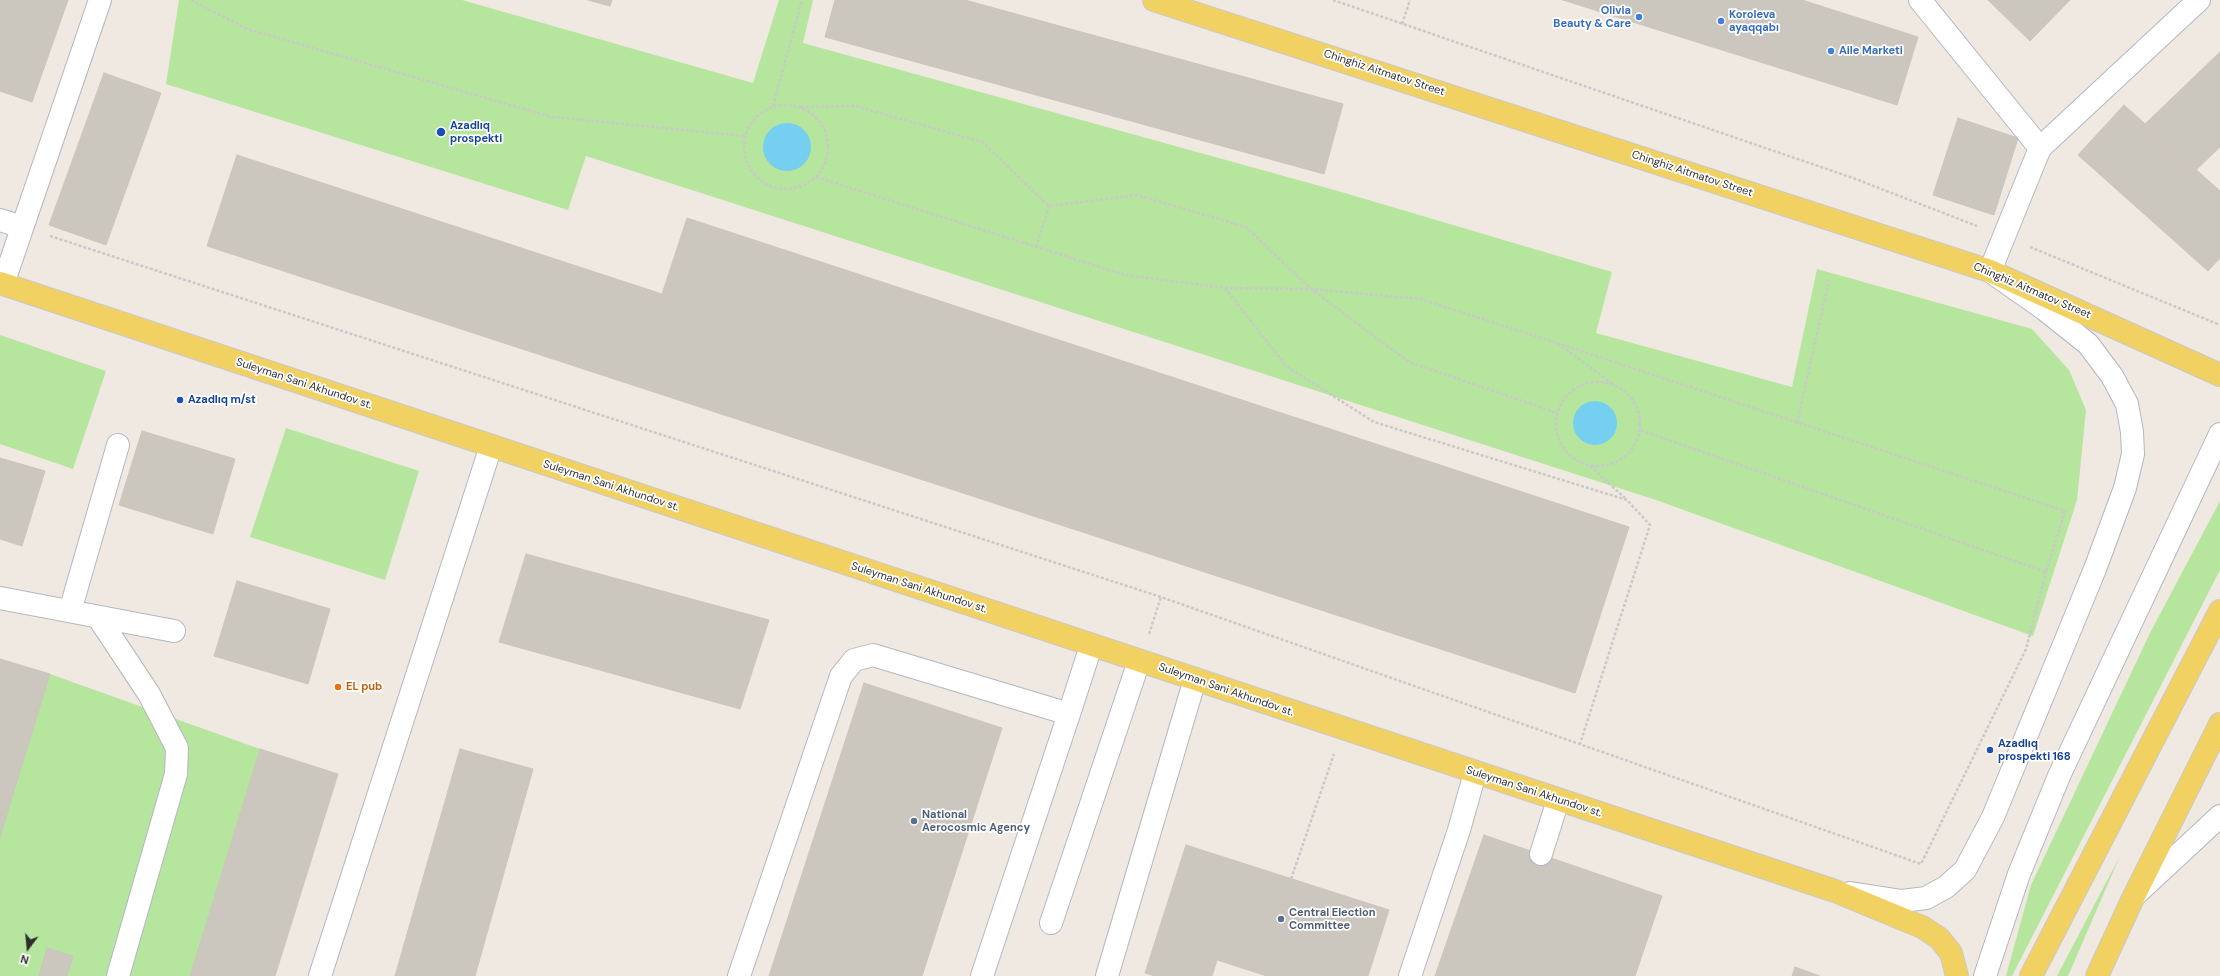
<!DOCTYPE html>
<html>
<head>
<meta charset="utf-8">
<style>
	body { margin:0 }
	#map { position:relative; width:2220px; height:976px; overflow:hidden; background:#efe9e1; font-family:"DM Sans",sans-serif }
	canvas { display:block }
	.north { position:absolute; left:8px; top:928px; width:40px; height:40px; -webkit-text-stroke:3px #fff; paint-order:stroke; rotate:196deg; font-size:11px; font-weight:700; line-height:16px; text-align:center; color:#2e2e2e }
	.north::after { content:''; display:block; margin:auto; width:14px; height:18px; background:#2e2e2e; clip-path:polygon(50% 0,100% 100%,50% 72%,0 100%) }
</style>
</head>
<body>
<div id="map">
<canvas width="2220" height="976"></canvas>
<div class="north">N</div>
</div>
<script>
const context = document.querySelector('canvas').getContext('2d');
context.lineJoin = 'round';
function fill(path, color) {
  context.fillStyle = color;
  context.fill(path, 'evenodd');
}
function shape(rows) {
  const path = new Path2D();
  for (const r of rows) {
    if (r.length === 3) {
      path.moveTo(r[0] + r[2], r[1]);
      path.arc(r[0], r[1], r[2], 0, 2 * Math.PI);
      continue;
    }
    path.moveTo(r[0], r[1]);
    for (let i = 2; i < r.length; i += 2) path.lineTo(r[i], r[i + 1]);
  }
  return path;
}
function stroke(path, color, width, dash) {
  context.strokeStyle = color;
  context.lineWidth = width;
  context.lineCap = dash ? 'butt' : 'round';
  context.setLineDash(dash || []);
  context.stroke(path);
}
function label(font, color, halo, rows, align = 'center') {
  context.font = font + ' "DM Sans",sans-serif';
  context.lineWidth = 3.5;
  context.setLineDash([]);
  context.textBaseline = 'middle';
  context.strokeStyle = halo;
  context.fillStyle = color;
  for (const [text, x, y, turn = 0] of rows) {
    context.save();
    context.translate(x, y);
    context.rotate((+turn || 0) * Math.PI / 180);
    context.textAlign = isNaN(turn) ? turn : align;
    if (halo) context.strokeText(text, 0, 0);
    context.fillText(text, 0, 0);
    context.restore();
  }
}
const green = shape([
	[179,0,462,0,753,83,779,0,813,0,803,43,1338,191,1612,272,1596,333,1792,387,1817,269,2032,329,2069,370,2086,410,2077,500,2033,636,1656,500,586,156,568,210,166,84],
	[0,335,106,371,73,469,0,444],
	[286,428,419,471,385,580,250,537],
	[2220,501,2220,570,2012,976,2006,976,2031,885,2150,633],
	[50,674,260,749,190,976,0,976,0,837],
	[2120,856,2068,976,2057,976]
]);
const water = shape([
	[787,147,24],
	[1595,423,22]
]);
const building = shape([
	[0,0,68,0,32,102,0,91,0,0],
	[588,0,612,0,610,6,588,0],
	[835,0,965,0,1343,104,1324,174,825,37,835,0],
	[1563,0,1802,0,1918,37,1897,105,1563,0],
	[1988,0,2070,0,2030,41,1988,0],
	[2220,52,2220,147,2196,170,2145,124,2220,52],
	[104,73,161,93,106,245,49,225,104,73],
	[2124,105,2220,191,2220,258,2208,271,2078,155,2124,105],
	[1958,118,2018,138,1994,215,1933,195,1958,118],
	[237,155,662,294,687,218,1629,527,1575,693,207,246,237,155],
	[142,431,235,459,213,534,119,505,142,431],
	[0,458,45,471,22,546,0,539,0,458],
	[526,554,769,620,740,709,499,642,526,554],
	[237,581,330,609,308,684,214,656,237,581],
	[0,659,50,674,0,837,0,659],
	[864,683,1002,728,922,976,769,976,864,683],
	[260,749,338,774,275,976,190,976,260,749],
	[460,749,533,769,475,976,395,976,460,749],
	[1484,835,1662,896,1635,976,1435,976,1484,835],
	[1186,845,1389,910,1368,976,1267,976,1217,960,1212,976,1155,976,1145,973,1186,845],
	[47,948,73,956,67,976,39,976,47,948],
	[1795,967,1820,976,1792,976,1795,967]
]);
const path = shape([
	[191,0,247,29,552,117,745,136],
	[1333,0,1853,178,1977,226],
	[1402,24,1410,0],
	[786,147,42],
	[773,106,802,0],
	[801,107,855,106,982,142,1049,206,1137,195,1246,227,1311,289,1420,299,1557,343,1613,384],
	[816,177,1125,275,1225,288,1311,289,1409,362,1557,413],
	[50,236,1161,597,1921,864,2026,649,2046,572],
	[1036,247,1049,206],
	[2030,247,2220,325],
	[1225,288,1286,366,1374,422,1627,500,1650,525,1580,744],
	[1557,343,2065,511,2046,572,1640,430],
	[1598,424,42],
	[1797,423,1829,280],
	[1590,466,1626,499],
	[1149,634,1161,597],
	[1291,879,1334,754]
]);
const minor = shape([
	[1920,0,2040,148],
	[0,220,22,227],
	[3,284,100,0],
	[0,598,174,631],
	[70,611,118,445],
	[98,617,149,694,177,748,176,774,118,976],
	[1541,854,1558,800],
	[1850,893,1902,901,1926,898,1946,887,1965,870,1993,817,2095,569,2125,488,2133,454,2132,432,2127,404,2112,376,2088,344,2044,309,1990,271,2040,148,2199,0],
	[2135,895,2220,816],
	[1051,923,1139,661],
	[320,976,491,446],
	[739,976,841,676,854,660,873,655,1069,714,1091,646],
	[982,976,1069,714],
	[1107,976,1195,679],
	[1410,976,1459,830,1475,773],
	[1985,976,2019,874,2059,776,2220,434]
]);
const major = shape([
	[1154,0,1990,271,2220,375],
	[0,283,1835,891,1922,927,1939,938,1951,953,1957,976],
	[2031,976,2220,611],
	[2097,976,2134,896,2220,724]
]);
const markers = [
	[1639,17,4,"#3f7fe0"],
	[1721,21,4,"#3f7fe0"],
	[1831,51,4,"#3f7fe0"],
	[441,132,5,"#1a4fb4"],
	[180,400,4,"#1a4fb4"],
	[338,687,4,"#e8710a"],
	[1990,750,4,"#1a4fb4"],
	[914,821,4,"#5c6f8a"],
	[1281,919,4,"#5c6f8a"]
];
const shopNames = [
	["Olivia",1631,11,"right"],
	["Beauty & Care",1631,24,"right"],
	["Koroleva",1729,15],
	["ayaqqabı",1729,28],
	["Aile Marketi",1839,51]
];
const streetNames = [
	["Chinghiz Aitmatov Street",1384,73,18],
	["Chinghiz Aitmatov Street",1692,174,18],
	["Chinghiz Aitmatov Street",2032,291,23],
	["Suleyman Sani Akhundov st.",304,384,18],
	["Suleyman Sani Akhundov st.",611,486,18],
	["Suleyman Sani Akhundov st.",919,588,18],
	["Suleyman Sani Akhundov st.",1226,690,19],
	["Suleyman Sani Akhundov st.",1534,792,18]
];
const transitNames = [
	["Azadlıq",450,126],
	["prospekti",450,139],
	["Azadlıq m/st",188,400],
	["Azadlıq",1998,744],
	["prospekti 168",1998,757]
];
const foodNames = [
	["EL pub",346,687]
];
const serviceNames = [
	["National",922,815],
	["Aerocosmic Agency",922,828],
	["Central Election",1289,913],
	["Committee",1289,926]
];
fill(green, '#b6e59e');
fill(water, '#75cff0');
fill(building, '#cbc7bf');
stroke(building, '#cbc5ba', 1);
stroke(minor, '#b4b7c1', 24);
stroke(major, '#c9c9c9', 24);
stroke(path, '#c9c9c9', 2.5, [3, 2]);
stroke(minor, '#fff', 22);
stroke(major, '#f2d163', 22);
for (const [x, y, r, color] of markers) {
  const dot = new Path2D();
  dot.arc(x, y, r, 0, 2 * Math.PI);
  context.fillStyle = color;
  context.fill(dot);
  stroke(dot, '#fff', 1.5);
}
label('bold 11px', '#366cbe', '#fff', shopNames, 'left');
label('11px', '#2e2e2e', '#fff', streetNames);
label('bold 11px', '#164399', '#fff', transitNames, 'left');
label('bold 11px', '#c56008', '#fff', foodNames, 'left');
label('bold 11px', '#4e5e75', '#fff', serviceNames, 'left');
</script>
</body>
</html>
